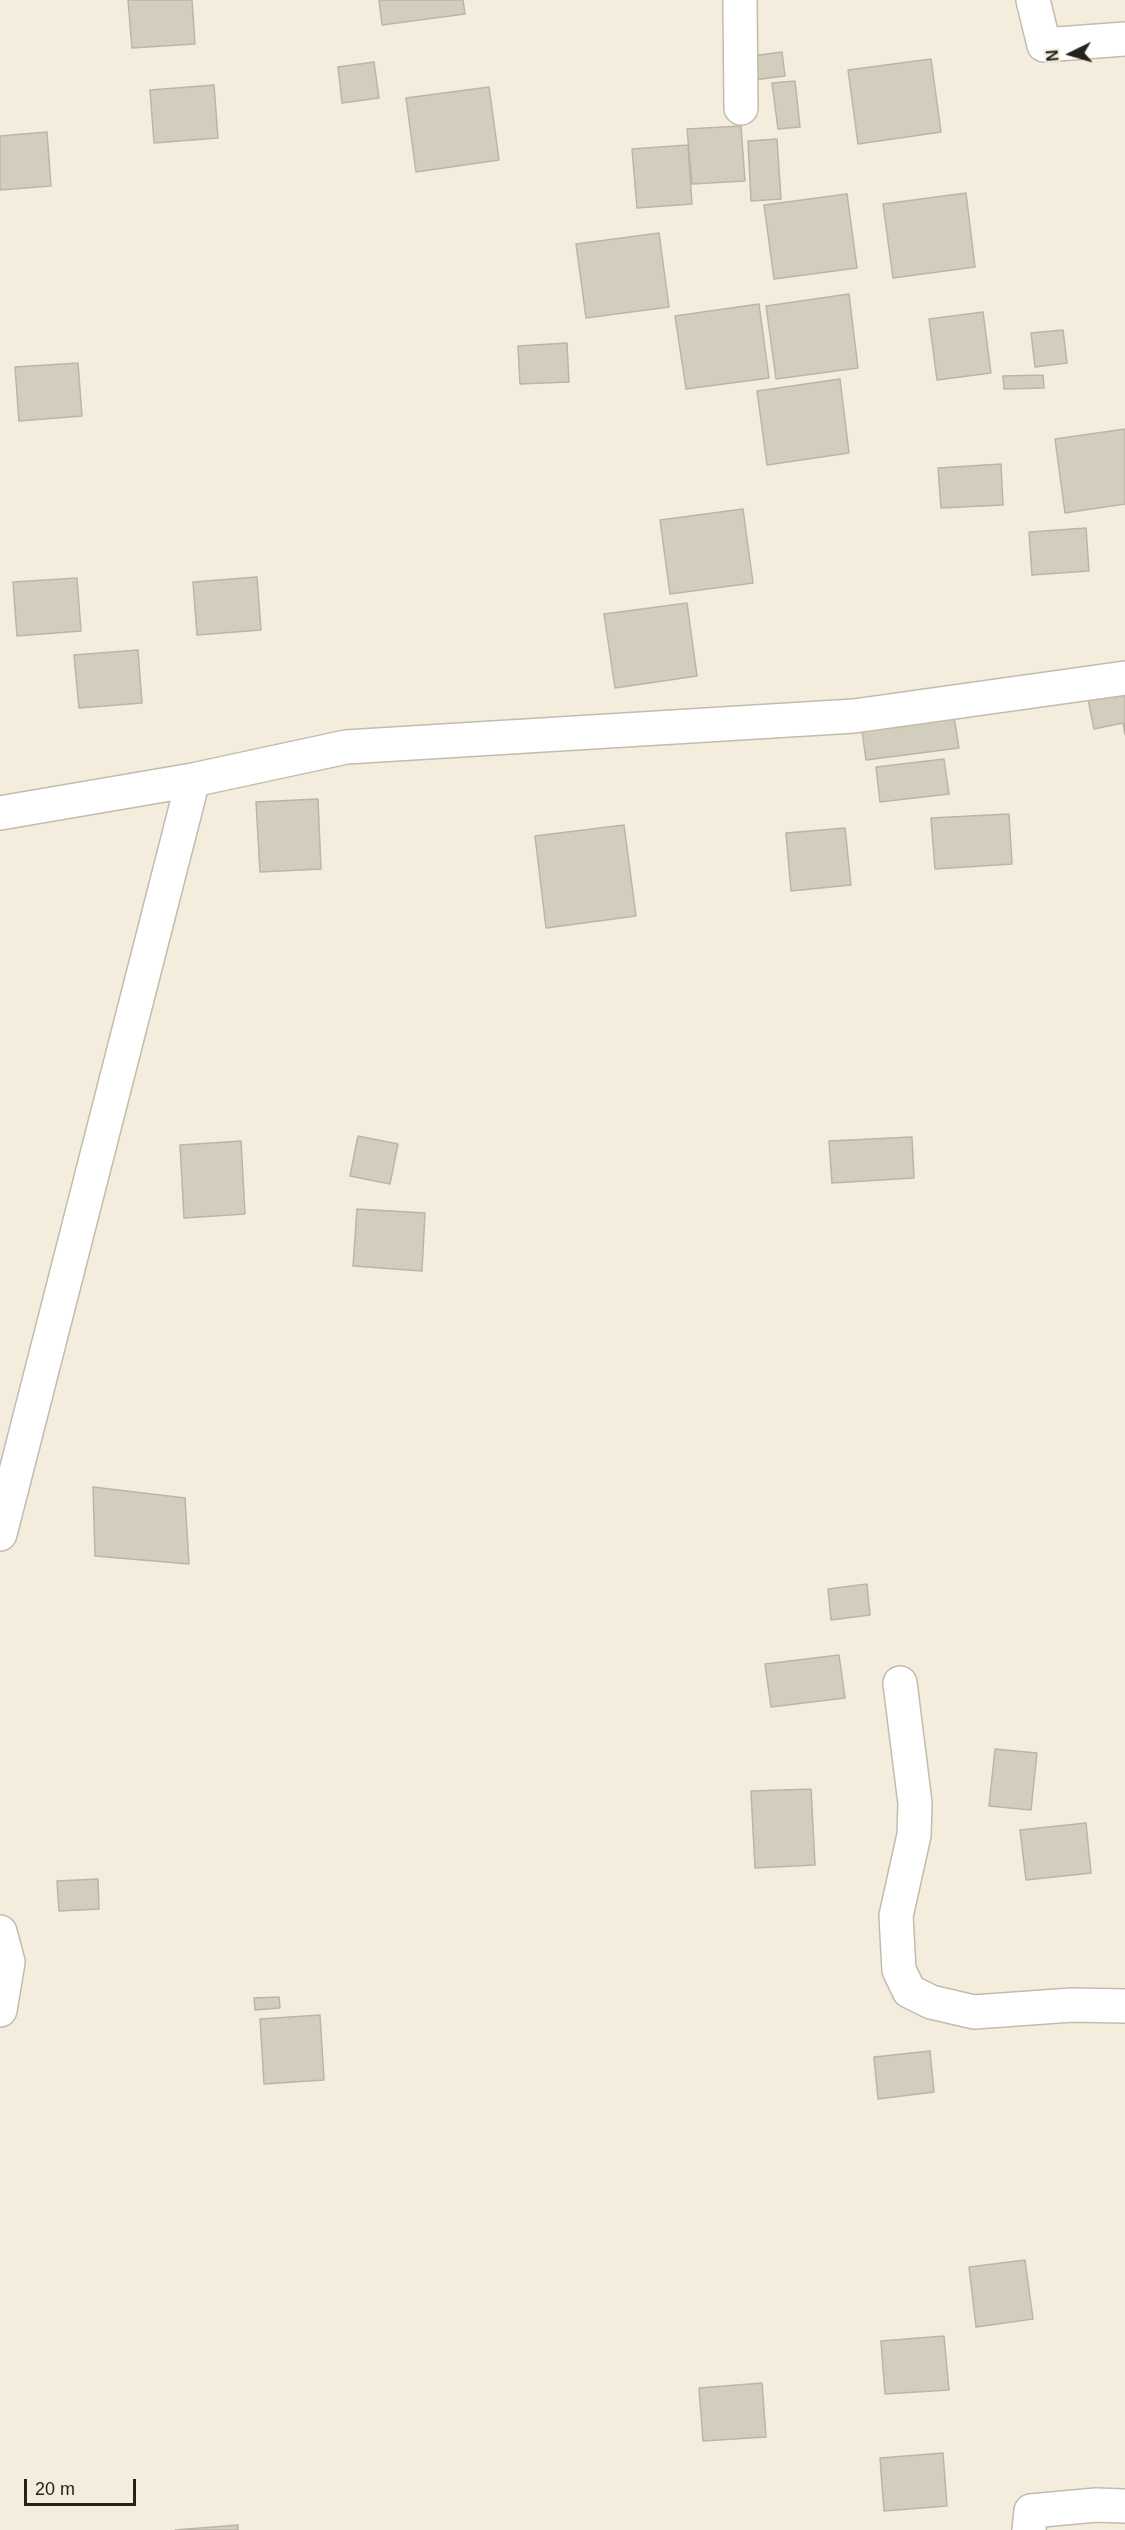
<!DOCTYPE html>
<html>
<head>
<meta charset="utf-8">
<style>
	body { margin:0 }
	#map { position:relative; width:1125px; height:2530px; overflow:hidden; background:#f4edde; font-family:Helvetica,sans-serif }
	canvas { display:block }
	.north { position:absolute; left:1041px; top:24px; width:60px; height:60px; -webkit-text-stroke:4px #f4edde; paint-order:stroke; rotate:265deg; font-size:16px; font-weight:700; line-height:24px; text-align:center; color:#24221c }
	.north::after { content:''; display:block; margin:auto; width:21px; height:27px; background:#24221c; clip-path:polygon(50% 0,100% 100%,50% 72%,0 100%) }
	.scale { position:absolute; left:24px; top:2479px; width:112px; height:27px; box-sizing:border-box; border:3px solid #24221c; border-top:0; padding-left:8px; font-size:18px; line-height:21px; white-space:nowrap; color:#24221c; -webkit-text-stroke:4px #f4edde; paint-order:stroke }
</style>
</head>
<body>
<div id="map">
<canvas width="1125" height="2530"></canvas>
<div class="north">N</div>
<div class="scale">20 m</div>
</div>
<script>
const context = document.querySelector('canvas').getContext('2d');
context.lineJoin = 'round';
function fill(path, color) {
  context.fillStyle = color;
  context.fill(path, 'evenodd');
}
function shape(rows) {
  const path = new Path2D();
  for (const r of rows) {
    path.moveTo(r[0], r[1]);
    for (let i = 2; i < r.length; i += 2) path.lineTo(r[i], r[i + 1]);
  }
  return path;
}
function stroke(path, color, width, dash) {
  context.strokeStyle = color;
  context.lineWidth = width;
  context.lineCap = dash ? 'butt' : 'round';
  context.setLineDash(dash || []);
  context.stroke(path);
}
const building = shape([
	[128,0,192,0,195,44,132,48,128,0],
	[379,0,463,0,465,14,382,25,379,0],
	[782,52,785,76,754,80,751,56,782,52],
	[931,59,941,132,858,144,848,70,931,59],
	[374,62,379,98,342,103,338,67,374,62],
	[795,81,800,127,778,129,772,83,795,81],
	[214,85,218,138,154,143,150,90,214,85],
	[489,87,499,160,416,172,406,98,489,87],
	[741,126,745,181,692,184,687,129,741,126],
	[47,132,51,186,0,190,0,136,47,132],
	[777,139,781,199,751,201,748,141,777,139],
	[688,145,692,204,637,208,632,149,688,145],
	[966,193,975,267,893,278,883,204,966,193],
	[847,194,857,268,774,279,764,205,847,194],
	[659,233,669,307,586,318,576,244,659,233],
	[849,294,858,368,776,379,766,306,849,294],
	[759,304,769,378,686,389,675,316,759,304],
	[983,312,991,373,937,380,929,319,983,312],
	[1063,330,1067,363,1035,367,1031,333,1063,330],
	[567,343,569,382,520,384,518,346,567,343],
	[78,363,82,416,19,421,15,367,78,363],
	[1043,375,1044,388,1004,389,1003,376,1043,375],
	[840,379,849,453,767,465,757,391,840,379],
	[1125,429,1125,504,1065,513,1055,439,1125,429],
	[1001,464,1003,505,941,508,938,468,1001,464],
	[743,509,753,583,670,594,660,520,743,509],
	[1086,528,1089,571,1032,575,1029,532,1086,528],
	[257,577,261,630,197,635,193,582,257,577],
	[77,578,81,631,17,636,13,582,77,578],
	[687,603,697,676,615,688,604,614,687,603],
	[138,650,142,703,79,708,74,655,138,650],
	[1125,692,1125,735,1123,723,1094,729,1088,699,1125,692],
	[953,710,959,748,866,760,861,723,953,710],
	[944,759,949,794,880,802,876,767,944,759],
	[318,799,321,869,260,872,256,802,318,799],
	[1009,814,1012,864,935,869,931,818,1009,814],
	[624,825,636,916,546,928,535,836,624,825],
	[845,828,851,885,791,891,786,833,845,828],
	[358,1136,398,1144,390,1184,350,1176,358,1136],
	[912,1137,914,1178,832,1183,829,1141,912,1137],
	[241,1141,245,1214,184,1218,180,1145,241,1141],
	[357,1209,425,1213,422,1271,353,1266,357,1209],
	[93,1487,185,1498,189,1564,95,1556,93,1487],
	[867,1584,870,1615,831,1620,828,1589,867,1584],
	[839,1655,845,1698,771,1707,765,1664,839,1655],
	[995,1749,1037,1753,1031,1810,989,1806,995,1749],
	[811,1789,815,1865,755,1868,751,1791,811,1789],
	[1086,1823,1091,1873,1026,1880,1020,1830,1086,1823],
	[98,1879,99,1909,59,1911,57,1881,98,1879],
	[279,1997,280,2008,255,2010,254,1998,279,1997],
	[320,2015,324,2080,264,2084,260,2019,320,2015],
	[930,2051,934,2092,878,2099,874,2057,930,2051],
	[1025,2260,1033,2319,976,2327,969,2267,1025,2260],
	[944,2336,949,2390,885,2394,881,2341,944,2336],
	[762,2383,766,2437,703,2441,699,2388,762,2383],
	[943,2453,947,2506,884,2511,880,2458,943,2453],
	[238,2525,238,2530,175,2530,238,2525]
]);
const minor = shape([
	[740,0,741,108],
	[1033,0,1044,45,1125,39],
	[0,813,193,780],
	[0,1534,193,780,346,747,854,716,1125,678],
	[900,1683,915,1803,914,1835,896,1916,899,1970,909,1991,931,2002,974,2012,1072,2005,1125,2006],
	[0,1932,8,1962,0,2010],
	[1029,2530,1031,2511,1096,2505,1125,2506]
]);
fill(building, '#d3cdbe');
stroke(building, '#bbb5a6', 1.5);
stroke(minor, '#c2bcad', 36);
stroke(minor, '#fff', 33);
</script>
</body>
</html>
